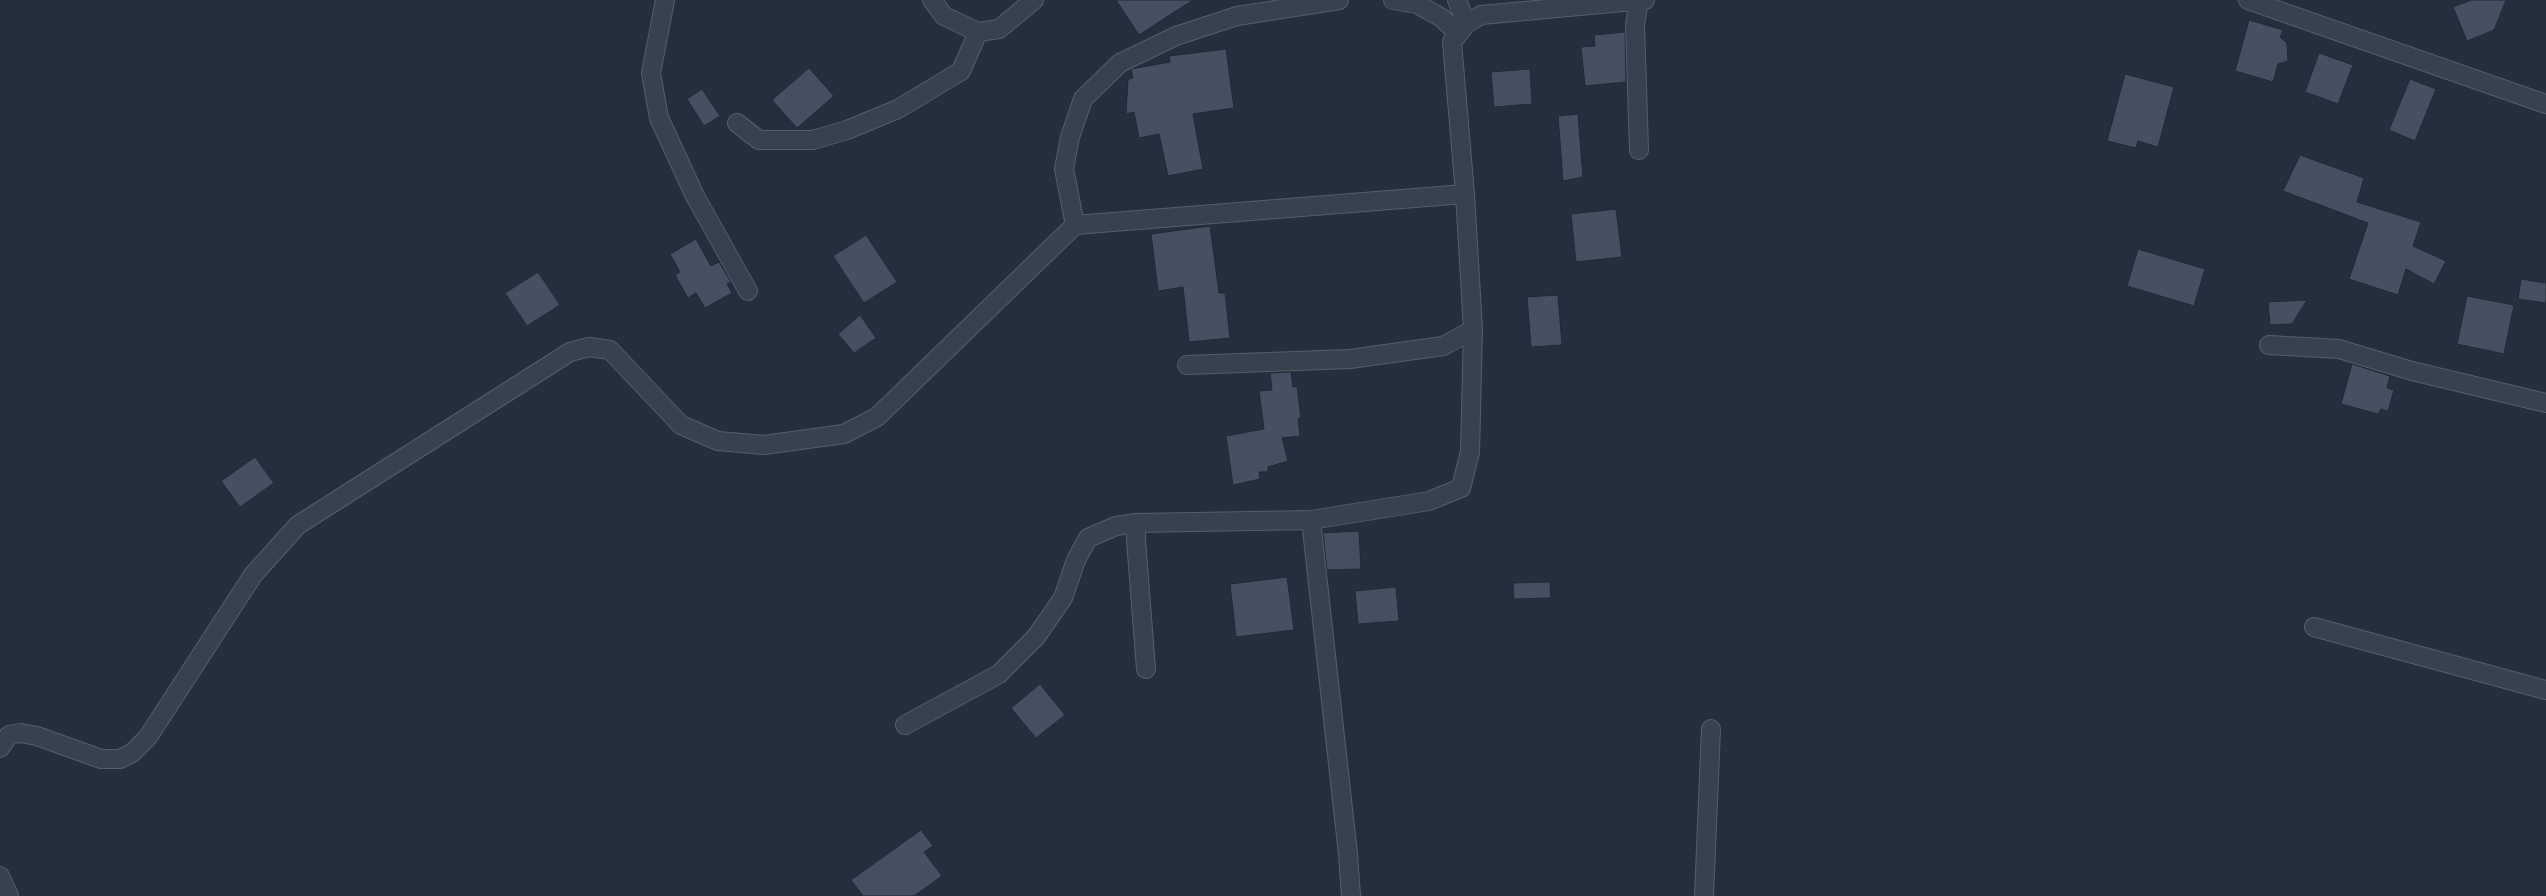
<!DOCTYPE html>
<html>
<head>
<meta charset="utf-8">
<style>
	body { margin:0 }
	canvas { display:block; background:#242f3e }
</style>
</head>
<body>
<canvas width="2546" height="896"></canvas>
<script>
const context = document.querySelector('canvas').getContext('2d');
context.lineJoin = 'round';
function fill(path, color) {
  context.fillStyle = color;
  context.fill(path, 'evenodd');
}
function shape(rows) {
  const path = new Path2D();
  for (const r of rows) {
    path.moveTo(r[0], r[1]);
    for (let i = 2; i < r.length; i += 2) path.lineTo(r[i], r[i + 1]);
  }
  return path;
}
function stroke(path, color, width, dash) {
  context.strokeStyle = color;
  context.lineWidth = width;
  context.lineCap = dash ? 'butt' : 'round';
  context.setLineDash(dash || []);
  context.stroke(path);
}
const building = shape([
	[1116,0,1193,0,1139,35,1116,0],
	[2471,0,2506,0,2494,30,2467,41,2453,7,2471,0],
	[2249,20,2283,30,2280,37,2287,43,2288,61,2278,64,2273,82,2235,71,2249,20],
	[1625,32,1626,82,1585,86,1581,47,1595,46,1594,35,1625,32],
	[1226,49,1234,108,1193,114,1203,169,1168,176,1159,134,1139,138,1134,112,1126,114,1128,79,1133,78,1131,69,1170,62,1169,56,1226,49],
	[2319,53,2353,65,2338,104,2305,92,2319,53],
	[809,68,834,96,797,128,772,100,809,68],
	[1530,69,1532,104,1494,107,1491,72,1530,69],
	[2125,74,2174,87,2158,147,2138,141,2136,148,2107,141,2125,74],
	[2410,79,2436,89,2415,141,2389,130,2410,79],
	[702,89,720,116,704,126,687,99,702,89],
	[1578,114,1583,177,1563,181,1558,116,1578,114],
	[2300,155,2364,178,2357,202,2421,222,2413,246,2446,261,2434,284,2406,269,2398,295,2349,279,2368,223,2283,191,2300,155],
	[1616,209,1622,257,1576,262,1571,214,1616,209],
	[1210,226,1219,293,1225,293,1230,338,1189,342,1183,287,1158,291,1151,234,1210,226],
	[866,235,897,282,864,303,833,256,866,235],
	[696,239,711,266,719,262,731,282,727,284,732,293,705,308,696,293,688,298,675,275,680,272,670,254,696,239],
	[2138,249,2205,269,2194,306,2127,286,2138,249],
	[538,272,560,305,527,326,505,293,538,272],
	[2521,279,2546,283,2546,303,2518,299,2521,279],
	[1558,295,1562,345,1531,347,1527,297,1558,295],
	[2467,296,2514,305,2504,354,2457,344,2467,296],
	[2307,300,2292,324,2270,325,2268,302,2307,300],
	[860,315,876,338,854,353,838,334,860,315],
	[2352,364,2390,376,2387,388,2394,390,2388,411,2381,409,2378,414,2341,404,2352,364],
	[1291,372,1293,387,1297,386,1301,418,1298,419,1300,436,1282,438,1288,461,1268,467,1268,472,1259,472,1260,479,1233,485,1226,436,1264,429,1259,391,1272,390,1270,373,1291,372],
	[255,457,274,483,240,507,221,481,255,457],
	[1359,531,1361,569,1327,570,1323,533,1359,531],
	[1287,577,1294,630,1236,637,1230,584,1287,577],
	[1550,582,1551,598,1514,599,1513,583,1550,582],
	[1396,587,1399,621,1358,624,1355,591,1396,587],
	[1040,684,1065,715,1036,738,1011,708,1040,684],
	[921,830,933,846,924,852,942,876,914,896,863,896,851,880,921,830]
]);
const street = shape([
	[665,0,651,73,659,118,695,196,748,291],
	[932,0,944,16,978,32,999,29,1034,0],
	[1393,0,1417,4,1442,18,1458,34],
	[1457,0,1466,24],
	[2248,0,2546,104],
	[737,123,759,140,813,140,847,130,898,109,961,71,978,32],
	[1639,150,1635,25,1639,0],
	[1075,225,1064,169,1070,137,1083,99,1120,63,1176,36,1237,16,1339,0],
	[2269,345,2339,349,2412,371,2546,403],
	[1187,365,1350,359,1443,346,1473,330],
	[1311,520,1348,854,1351,896],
	[1136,523,1136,540,1146,669],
	[2314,627,2546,690],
	[905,725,999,674,1036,637,1063,598,1076,560,1088,538,1116,526,1136,523,1311,520,1429,501,1461,488,1470,452,1473,330,1465,194,1452,42,1466,24,1481,15,1645,0],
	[0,748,9,735,21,733,37,736,101,759,120,759,132,753,148,737,253,575,298,525,570,352,589,347,610,350,681,425,718,441,764,445,844,434,877,417,1075,225,1465,194],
	[0,876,9,896],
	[1704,896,1711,729]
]);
fill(building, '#455162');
stroke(building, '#1f2835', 1);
stroke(street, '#565f6c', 20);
stroke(street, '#38414e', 18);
</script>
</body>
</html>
